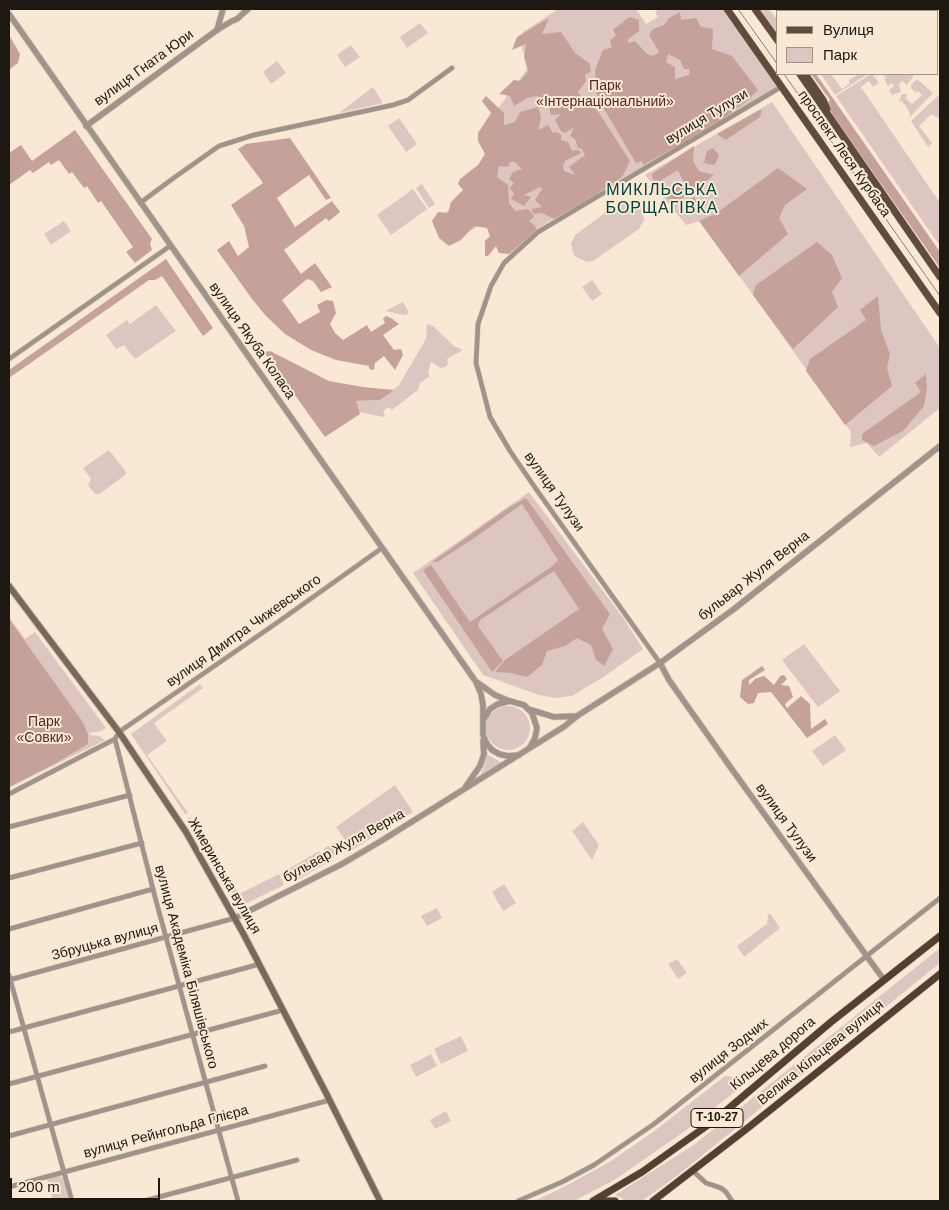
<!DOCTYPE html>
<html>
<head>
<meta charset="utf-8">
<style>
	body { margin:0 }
	#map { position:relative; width:949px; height:1210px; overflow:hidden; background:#f9e9d4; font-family:Arial,sans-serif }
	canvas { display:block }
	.frame { position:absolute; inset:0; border:10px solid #1d1811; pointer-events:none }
	.legend { position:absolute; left:776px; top:10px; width:162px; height:65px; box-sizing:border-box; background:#f9e9d4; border:1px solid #a19586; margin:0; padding:6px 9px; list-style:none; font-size:15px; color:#1d1811 }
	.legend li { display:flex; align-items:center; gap:10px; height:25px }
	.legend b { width:25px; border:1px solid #a19586 }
	.scale { position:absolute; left:10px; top:1178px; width:150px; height:22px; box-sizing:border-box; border:2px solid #1d1811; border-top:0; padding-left:6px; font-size:15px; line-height:18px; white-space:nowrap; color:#1d1811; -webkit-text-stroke:4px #f9e9d4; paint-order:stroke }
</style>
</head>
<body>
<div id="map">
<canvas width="949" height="1210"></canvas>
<div class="frame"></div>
<ul class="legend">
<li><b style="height:6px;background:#614b3d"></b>Вулиця</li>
<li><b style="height:14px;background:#ddc6c1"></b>Парк</li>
</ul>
<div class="scale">200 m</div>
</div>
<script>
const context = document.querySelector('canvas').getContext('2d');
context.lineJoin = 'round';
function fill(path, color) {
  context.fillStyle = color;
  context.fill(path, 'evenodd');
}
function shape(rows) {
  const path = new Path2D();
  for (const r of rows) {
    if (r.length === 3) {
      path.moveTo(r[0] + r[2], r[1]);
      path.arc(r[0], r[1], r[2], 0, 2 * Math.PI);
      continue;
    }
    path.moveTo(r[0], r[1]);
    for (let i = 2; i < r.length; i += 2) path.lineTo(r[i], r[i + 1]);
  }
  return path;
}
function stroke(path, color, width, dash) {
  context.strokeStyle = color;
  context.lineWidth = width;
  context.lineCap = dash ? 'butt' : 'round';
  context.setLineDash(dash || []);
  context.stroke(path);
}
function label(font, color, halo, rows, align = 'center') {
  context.font = font + ' Arial,sans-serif';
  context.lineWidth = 4;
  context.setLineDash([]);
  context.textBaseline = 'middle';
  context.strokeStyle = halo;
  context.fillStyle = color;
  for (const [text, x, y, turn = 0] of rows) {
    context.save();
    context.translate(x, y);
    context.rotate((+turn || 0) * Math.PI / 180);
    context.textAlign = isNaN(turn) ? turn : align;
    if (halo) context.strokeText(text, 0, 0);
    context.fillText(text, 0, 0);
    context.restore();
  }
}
const green = shape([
	[558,9,636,9,646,24,658,17,655,12,659,9,723,9,778,87,540,227,511,252,488,221,449,243,436,221,467,193,492,153,480,133,530,65,522,49,523,32],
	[758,9,769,9,778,21,778,33,775,32],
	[420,23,428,33,407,48,400,37],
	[351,45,360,57,345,67,337,55],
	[277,61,286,73,271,84,263,72],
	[821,74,831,74,842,89,849,84,849,80,859,74,868,74,835,95],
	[871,74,873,75,879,83,873,87,869,81,861,87,940,203,940,246,836,96],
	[883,74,913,74,913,77,907,85,902,81,899,85,901,92,892,95,889,90,894,86,892,83,888,86,884,79,886,78],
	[917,79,933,93,909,118,910,113,902,101,899,102,902,94,906,94,907,96,905,98,912,104,922,95,918,91,916,93,911,88,911,85],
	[373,87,383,103,339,113],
	[940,94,940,119,931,114,919,126,932,143,928,147,911,121],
	[772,102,940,348,940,408,879,457,867,443,850,447,851,432,700,221,686,225,645,175],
	[399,118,417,144,406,152,388,126],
	[422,184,435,204,429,208,416,188],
	[413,189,427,209,391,235,377,215],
	[625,201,635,202,642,210,644,220,639,229,593,261,588,262,578,258,574,255,571,244,575,235,620,202],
	[64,221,71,231,51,245,44,234],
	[592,280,602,294,592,301,582,287],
	[403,302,409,312,408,314,404,315,385,311],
	[156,305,176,331,135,359,124,345,116,349,106,335,127,320,130,324],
	[427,324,433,326,454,346,463,350,447,359,448,363,446,367,441,368,431,362,428,372,430,376,420,383,418,390,392,410,389,407,383,411,385,415,383,417,359,412,356,401,380,400,399,385,426,339],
	[109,450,126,472,125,475,98,495,94,493,88,485,91,479,83,468],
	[529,492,624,619,643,649,605,676,572,696,556,698,539,695,483,675,413,573],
	[9,617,25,639,35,632,106,728,101,731,89,733,90,735,99,736,105,740,9,788],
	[804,644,840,691,818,707,782,660],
	[200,684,203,688,154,723,167,741,147,755,188,813,185,814,131,734],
	[508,728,22],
	[835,735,846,750,823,766,812,751],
	[487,754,502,763,478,779,483,769],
	[395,785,413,812,352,850,336,827],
	[190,817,239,894,279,874,284,885,243,905,240,905,188,819],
	[583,822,599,845,592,860,572,831],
	[339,840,345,850,330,859,323,849],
	[319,851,327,863,294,882,287,870],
	[504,884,516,903,503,911,492,892],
	[437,908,442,918,427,926,421,916],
	[770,913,780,928,744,957,737,946,767,924,768,915],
	[940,948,940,963,678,1175,642,1201,624,1201,622,1198,615,1195,692,1146,719,1125],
	[677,959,687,973,678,979,668,964],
	[461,1036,468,1051,441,1064,434,1049],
	[431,1054,437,1066,416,1077,410,1065],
	[725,1076,734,1077,730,1082,736,1091,685,1131,616,1179,574,1201,534,1201,556,1191,608,1163,653,1132],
	[446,1111,451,1121,435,1129,430,1120],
	[59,1176,64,1178,70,1201,53,1201,47,1179]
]);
const forest = shape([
	[680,12,681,20,696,18,701,27,713,29,712,49,732,56,758,90,747,101,712,127,643,165,642,161,636,163,597,97,595,70,603,50,612,47,610,41,616,35,613,30,629,17,639,20,639,31,628,39,628,43,635,41,647,54,653,56,659,52,649,35,653,29,664,25,669,18],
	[668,54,680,60,684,69,690,69,689,75,675,79,675,67,666,62],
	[549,18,542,34,561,32,575,53,589,63,591,71,585,75,586,81,578,92,585,102,597,110,630,161,622,177,591,198,554,219,542,213,534,214,531,209,542,207,535,200,542,189,540,187,524,195,531,197,524,206,511,199,514,194,510,188,514,183,509,179,513,172,522,169,515,162,510,162,508,167,499,166,497,177,508,185,509,203,515,211,528,209,534,216,529,221,535,226,537,230,509,254,499,253,496,246,488,256,485,256,485,241,490,236,487,228,474,226,461,240,449,246,439,238,432,221,438,212,448,213,451,202,463,190,458,184,460,179,478,165,485,154,478,141,478,133,491,113,482,101,486,96,504,113,504,125,515,122,520,112,538,107,541,118,538,130,548,125,553,133,557,132,561,135,561,140,568,142,572,151,579,150,581,153,565,161,563,166,564,171,575,175,569,167,585,155,582,149,578,148,575,139,570,136,574,127,565,133,561,131,555,120,561,114,551,115,548,103,537,96,527,98,514,106,510,96,499,94,514,80,520,81,528,71,524,57,526,44,512,50,517,37],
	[9,35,20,54,18,63,9,70],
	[811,74,816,74,940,252,940,268,832,114,828,102,830,100],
	[762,109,760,117,726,140,717,134],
	[75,130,152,239,150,244,152,250,135,263,126,252,133,247,101,201,98,203,87,186,84,188,72,172,69,174,59,160,51,165,49,162,33,173,30,170,9,185,9,153,21,145,32,161],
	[290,138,331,198,326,200,309,175,277,198,295,227,332,201,340,212,329,221,326,218,284,250,301,274,315,263,332,287,321,292,313,281,307,279,282,300,299,324,320,312,317,305,326,300,333,301,336,313,330,324,335,333,343,340,367,325,371,332,385,323,383,319,386,316,391,318,399,324,383,335,394,350,401,349,403,355,395,370,384,356,375,363,374,370,369,369,369,366,336,360,311,350,285,334,266,316,252,299,217,250,229,241,238,256,249,247,244,226,231,205,263,183,238,149,246,144],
	[694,146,693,161,699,171,714,175,673,205,666,196,684,183,678,170,660,181,653,180,652,174],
	[713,148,719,155,715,165,704,163,707,151],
	[778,168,807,189,785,205,779,218,788,234,739,276,699,221,715,214],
	[694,197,702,211,696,213,688,211,682,211,684,204],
	[817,242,832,255,842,278,832,292,838,307,793,349,753,295,756,285],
	[166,259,213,328,203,336,162,276,155,280,149,280,9,378,9,370],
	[878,296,881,330,890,354,887,368,892,386,845,425,806,371,810,359,866,320,860,310],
	[270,351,329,381,363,387,394,390,380,400,356,401,360,414,325,437,264,352],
	[926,374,927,388,924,406,903,431,874,446,862,440,862,434,921,392,915,383],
	[526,498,610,614,602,629,613,649,604,666,596,660,591,645,577,638,565,646,547,651,542,665,527,677,510,673,495,672,505,660,579,609,554,571,480,620,478,626,503,661,492,672,423,570,431,565,470,622,551,567,558,560,522,504,473,539,437,562,432,562,508,508],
	[9,619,82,721,88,734,88,744,56,763,9,787],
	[762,666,765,670,749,680,749,685,755,679,764,676,774,685,780,676,784,675,787,679,781,685,789,686,793,697,785,704,787,708,801,696,810,704,811,729,825,719,828,724,807,738,771,692,758,693,754,703,748,704,740,697,742,680]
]);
const minor = shape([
	[826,11,830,9],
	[140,203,175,177,219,146,254,135,393,105,408,100,452,68],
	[9,359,170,246],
	[660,663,536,489,510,451,490,417,476,363,478,324,491,286,504,263,538,232,781,87],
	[115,739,155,897,238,1201],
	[9,794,115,739,119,732,278,622,382,548],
	[9,827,130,795],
	[9,878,142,843],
	[9,929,153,889],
	[9,975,72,1201],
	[9,980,235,918],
	[9,1032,260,964],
	[9,1084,283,1010],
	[9,1136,265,1066],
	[693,1171,706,1183,721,1188,726,1192,732,1201],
	[9,1187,330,1100],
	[144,1201,297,1160],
	[518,1201,562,1182,594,1165,654,1124,940,898]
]);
const tertiary = shape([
	[9,14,476,682,481,694,483,705,483,735,487,744,492,750,499,754,508,756,519,755],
	[217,30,223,9],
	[86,126,217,30,232,21,237,19,248,9],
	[660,663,669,680,731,768,884,980],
	[478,683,495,695,509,701],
	[528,709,554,717,577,716],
	[484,719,490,709,498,704,510,701,524,705,532,713,537,728,535,738,530,747],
	[466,786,480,766,484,754,483,741],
	[235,918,342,864,381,841,565,726,577,716,660,663,734,609,940,446]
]);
const secondary = shape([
	[9,586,119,732,186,832,244,935,326,1093,380,1201]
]);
const primary = shape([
	[727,9,940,313],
	[755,9,778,41],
	[800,74,940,277],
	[805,74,823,100,827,109]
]);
const trunk = shape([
	[593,1201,642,1172,715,1120,831,1022,940,936],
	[596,1201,615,1201],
	[653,1201,749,1127,940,974]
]);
const tram = shape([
	[738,9,778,65],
	[784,74,940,296]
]);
const shields = [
	[717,1118,52]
];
const shieldNames = [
	["Т-10-27",717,1118]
];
const streetNames = [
	["вулиця Гната Юри",144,68,-36],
	["вулиця Тулузи",707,117,-31],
	["проспект Леся Курбаса",844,154,55],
	["вулиця Якуба Коласа",252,341,55],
	["вулиця Тулузи",554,492,55],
	["бульвар Жуля Верна",754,576,-38],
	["вулиця Дмитра Чижевського",244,631,-35],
	["вулиця Тулузи",786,823,54],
	["бульвар Жуля Верна",344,846,-29],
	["Жмеринська вулиця",224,876,60],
	["Збруцька вулиця",105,942,-15],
	["вулиця Академіка Біляшівського",186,967,75],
	["вулиця Зодчих",729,1051,-38],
	["Велика Кільцева вулиця",821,1053,-39],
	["Кільцева дорога",773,1054,-40],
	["вулиця Рейнгольда Глієра",166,1132,-15]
];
const parkNames = [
	["Парк",605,86],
	["«Інтернаціональний»",605,102],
	["Парк",44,722],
	["«Совки»",44,738]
];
const quarterNames = [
	["МИКІЛЬСЬКА",662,191],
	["БОРЩАГІВКА",662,209]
];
fill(green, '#ddc6c1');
fill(forest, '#c5a19a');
stroke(minor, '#d1c3b1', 5.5);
stroke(tertiary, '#d1c3b1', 7);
stroke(secondary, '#d1c3b1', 8);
stroke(primary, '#d1c3b1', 8);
stroke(trunk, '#d1c3b1', 8);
stroke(minor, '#a0938b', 4.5);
stroke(tertiary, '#a0938b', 5.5);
stroke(secondary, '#7b685d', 6);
stroke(primary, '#614b3d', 7);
stroke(trunk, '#563e30', 7);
stroke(tram, '#897e70', 1);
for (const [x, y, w] of shields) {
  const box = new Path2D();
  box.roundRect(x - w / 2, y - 9.5, w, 19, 4);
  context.fillStyle = '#f9e9d4';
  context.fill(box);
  stroke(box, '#1d1811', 1);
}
label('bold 12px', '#1d1811', null, shieldNames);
label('14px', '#1d1811', '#f9e9d4', streetNames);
label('14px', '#56261e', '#f9e9d4', parkNames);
context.letterSpacing = '1px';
label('16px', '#00423c', '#f9e9d4', quarterNames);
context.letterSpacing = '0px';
</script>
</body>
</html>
